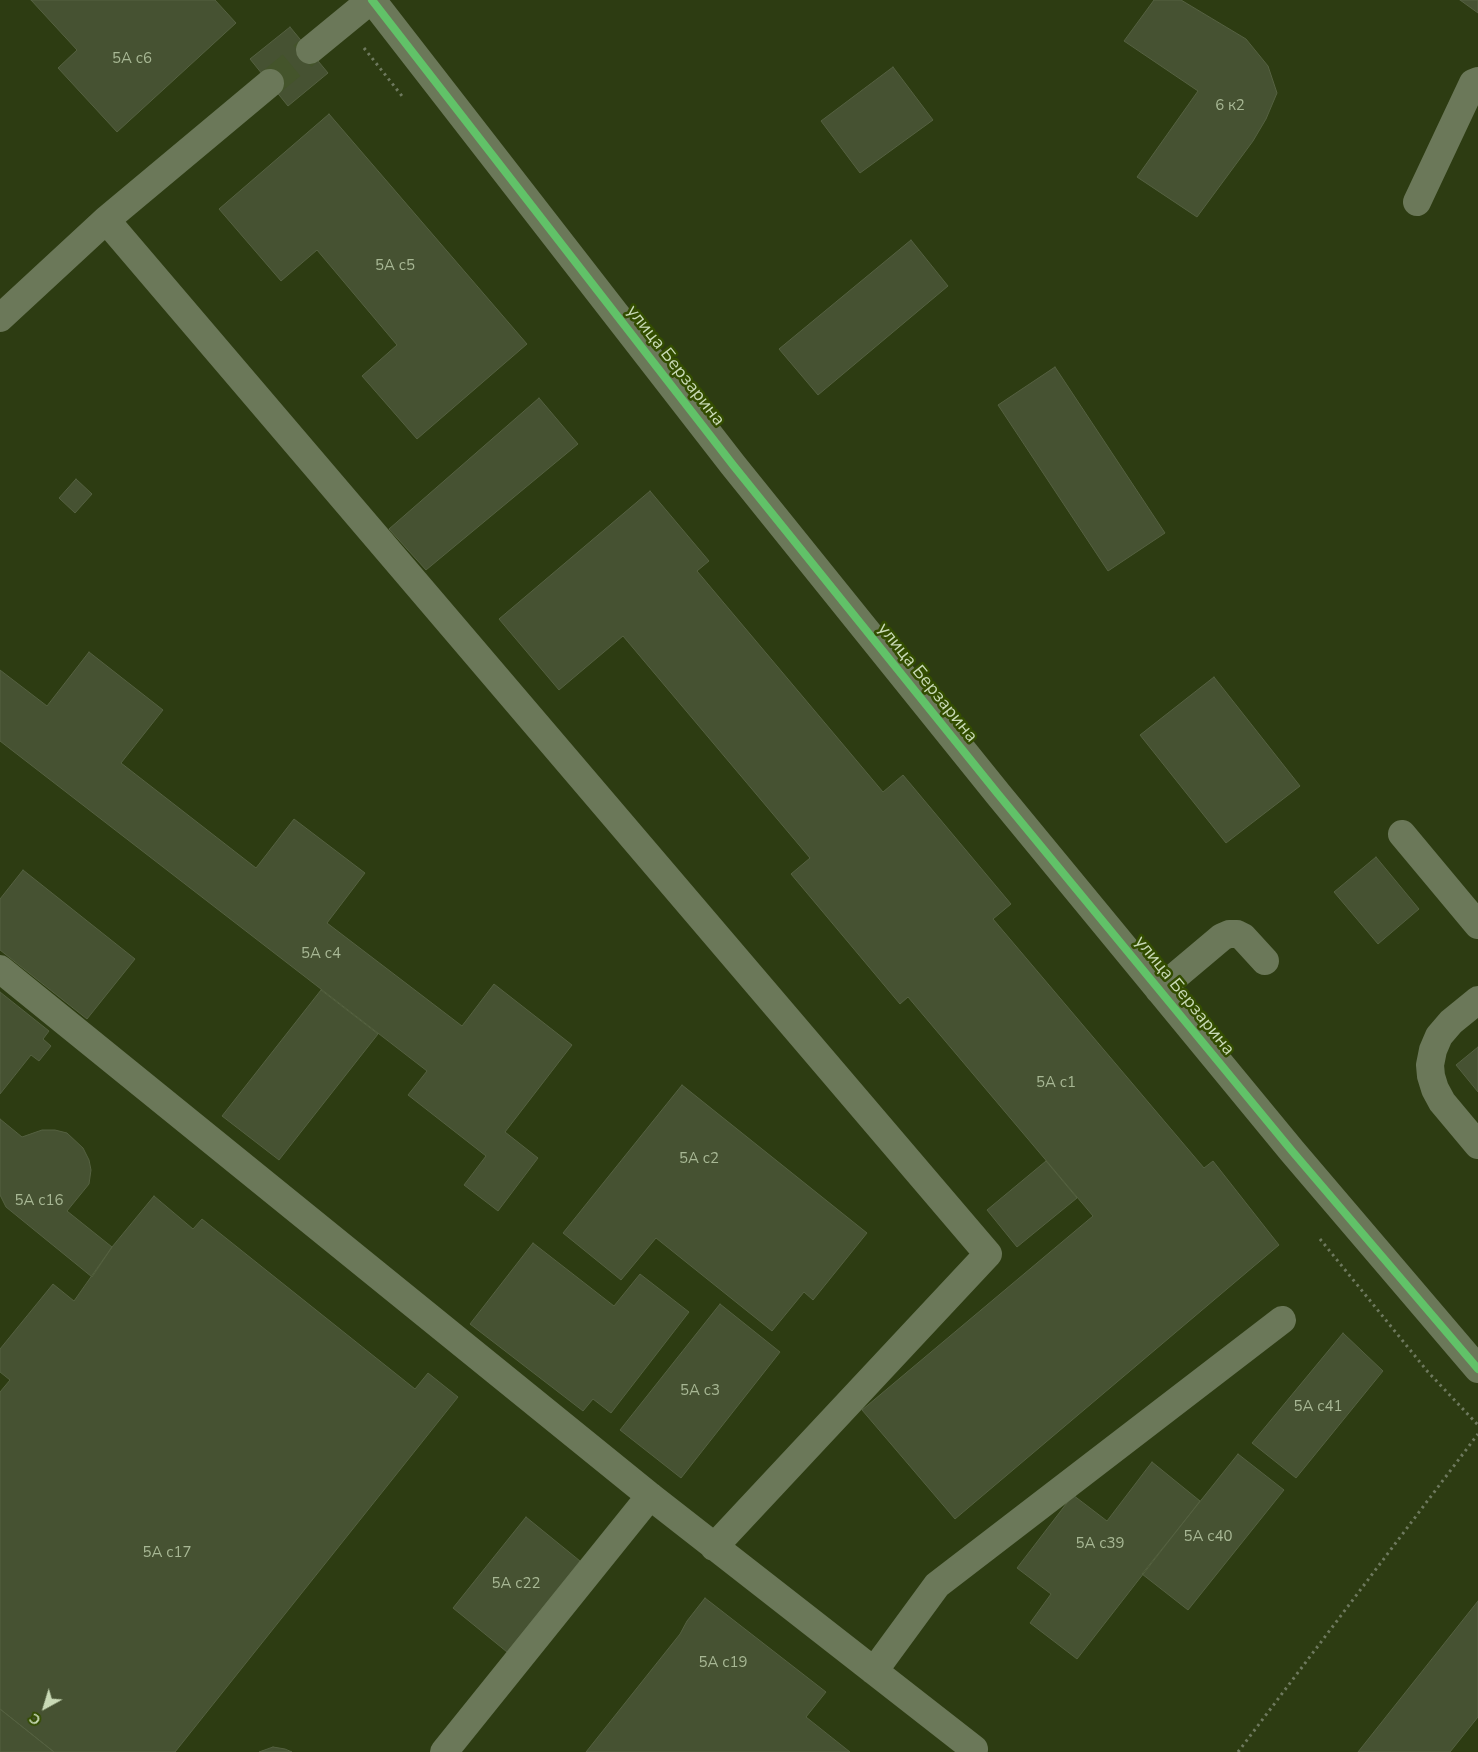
<!DOCTYPE html>
<html>
<head>
<meta charset="utf-8">
<style>
	body { margin:0 }
	#map { position:relative; width:1478px; height:1752px; overflow:hidden; background:#2d3c12; font-family:"Nunito Sans",sans-serif }
	canvas { display:block }
	.north { position:absolute; left:20px; top:1682px; width:50px; height:50px; -webkit-text-stroke:4px #334d00; paint-order:stroke; rotate:219deg; font-size:14px; font-weight:700; line-height:20px; text-align:center; color:#c9dab6 }
	.north::after { content:''; display:block; margin:auto; width:18px; height:22px; background:#c9dab6; clip-path:polygon(50% 0,100% 100%,50% 72%,0 100%) }
</style>
</head>
<body>
<div id="map">
<canvas width="1478" height="1752"></canvas>
<div class="north">С</div>
</div>
<script>
const context = document.querySelector('canvas').getContext('2d');
context.lineJoin = 'round';
function fill(path, color) {
  context.fillStyle = color;
  context.fill(path, 'evenodd');
}
function shape(rows) {
  const path = new Path2D();
  for (const r of rows) {
    path.moveTo(r[0], r[1]);
    for (let i = 2; i < r.length; i += 2) path.lineTo(r[i], r[i + 1]);
  }
  return path;
}
function stroke(path, color, width, dash) {
  context.strokeStyle = color;
  context.lineWidth = width;
  context.lineCap = dash ? 'butt' : 'round';
  context.setLineDash(dash || []);
  context.stroke(path);
}
function label(font, color, halo, rows, align = 'center') {
  context.font = font + ' "Nunito Sans",sans-serif';
  context.lineWidth = 5;
  context.setLineDash([]);
  context.textBaseline = 'middle';
  context.strokeStyle = halo;
  context.fillStyle = color;
  for (const [text, x, y, turn = 0] of rows) {
    context.save();
    context.translate(x, y);
    context.rotate((+turn || 0) * Math.PI / 180);
    context.textAlign = isNaN(turn) ? turn : align;
    if (halo) context.strokeText(text, 0, 0);
    context.fillText(text, 0, 0);
    context.restore();
  }
}
const building = shape([
	[31,0,215,0,236,23,117,132,58,68,77,50,31,0],
	[1154,0,1181,0,1246,39,1268,66,1277,93,1266,119,1253,141,1197,217,1137,177,1198,91,1124,41,1154,0],
	[1460,0,1478,0,1478,13,1460,0],
	[290,27,328,73,288,106,250,59,290,27],
	[893,67,933,120,860,173,821,121,893,67],
	[329,114,527,344,417,439,362,376,397,345,317,250,281,281,219,209,329,114],
	[911,240,948,286,818,395,779,349,911,240],
	[1055,367,1165,533,1108,571,998,405,1055,367],
	[539,398,578,444,426,570,389,529,539,398],
	[76,479,92,494,75,513,59,498,76,479],
	[650,491,709,561,697,571,883,792,903,775,1011,904,993,919,1204,1168,1213,1161,1279,1245,955,1519,862,1410,1093,1216,908,997,900,1004,791,874,810,858,623,636,559,690,499,619,650,491],
	[89,652,163,710,121,763,256,868,294,819,365,873,327,923,462,1026,494,984,572,1045,505,1132,538,1158,498,1211,464,1185,486,1156,408,1095,427,1071,0,741,0,670,47,706,89,652],
	[1214,677,1300,786,1226,843,1140,735,1214,677],
	[1376,857,1419,909,1378,944,1334,892,1376,857],
	[23,870,135,959,87,1019,0,950,0,899,23,870],
	[321,990,378,1034,279,1160,222,1116,321,990],
	[0,992,49,1031,43,1039,51,1046,39,1061,31,1055,0,1094,0,992],
	[1478,1047,1478,1092,1456,1065,1478,1047],
	[682,1085,867,1233,813,1300,804,1292,772,1331,656,1238,621,1280,563,1233,682,1085],
	[0,1119,22,1137,42,1130,55,1130,67,1133,83,1148,89,1160,91,1170,89,1184,67,1211,112,1247,92,1277,6,1207,0,1195,0,1119],
	[1046,1161,1077,1198,1017,1247,987,1210,1046,1161],
	[154,1196,193,1229,202,1219,415,1389,428,1373,458,1397,175,1752,54,1752,0,1709,0,1392,10,1380,0,1372,0,1349,53,1284,74,1301,112,1247,154,1196],
	[533,1243,614,1306,640,1274,689,1312,611,1413,593,1399,583,1411,470,1324,533,1243],
	[720,1304,780,1352,681,1478,620,1430,720,1304],
	[1343,1333,1383,1371,1296,1478,1252,1443,1343,1333],
	[1238,1454,1284,1490,1188,1610,1142,1574,1238,1454],
	[1152,1462,1200,1501,1077,1659,1030,1623,1051,1594,1017,1568,1073,1495,1107,1521,1152,1462],
	[526,1517,580,1561,507,1652,453,1608,526,1517],
	[705,1598,826,1692,806,1717,850,1752,586,1752,680,1634,687,1621,705,1598],
	[1478,1601,1478,1717,1450,1752,1358,1752,1478,1601],
	[0,1709,54,1752,0,1752,0,1709],
	[273,1747,285,1749,292,1752,259,1752,273,1747]
]);
const minorTunnel = shape([
	[270,83,310,50]
]);
const path = shape([
	[364,48,402,96],
	[1320,1239,1428,1372,1478,1425],
	[1238,1752,1478,1434]
]);
const minor = shape([
	[372,0,733,465,998,794,1292,1151,1478,1369],
	[310,50,371,0],
	[1417,202,1473,83,1478,81],
	[106,220,270,83],
	[0,318,106,220,988,1254,714,1547],
	[1402,834,1478,925],
	[0,969,650,1496,974,1749,972,1752],
	[1159,990,1222,937,1229,934,1237,934,1243,937,1265,961],
	[1478,1000,1451,1022,1439,1036,1433,1050,1430,1065,1431,1076,1435,1089,1442,1102,1478,1145],
	[874,1671,937,1585,1282,1320],
	[444,1752,650,1496]
]);
const cycleway = shape([
	[372,0,733,465,998,794,1292,1151,1478,1369]
]);
const numberNames = [
	["5А с6",132,59],
	["6 к2",1230,106],
	["5А с5",395,266],
	["5А с4",321,954],
	["5А с1",1056,1083],
	["5А с2",699,1159],
	["5А с16",39,1201],
	["5А с3",700,1391],
	["5А с41",1318,1407],
	["5А с40",1208,1537],
	["5А с39",1100,1544],
	["5А с17",167,1553],
	["5А с22",516,1584],
	["5А с19",723,1663]
];
const streetNames = [
	["улица Берзарина",675,366,52],
	["улица Берзарина",927,683,51],
	["улица Берзарина",1184,996,51]
];
fill(building, '#465232');
stroke(building, '#556141', 1);
stroke(minorTunnel, '#44542b', 28, [28, 14]);
stroke(path, '#6e795e', 3, [2.5, 4]);
stroke(minor, '#6b7859', 28);
stroke(cycleway, '#61c268', 8);
label('15px', '#a8b895', null, numberNames);
label('18px', '#c9dab6', '#334d00', streetNames);
</script>
</body>
</html>
